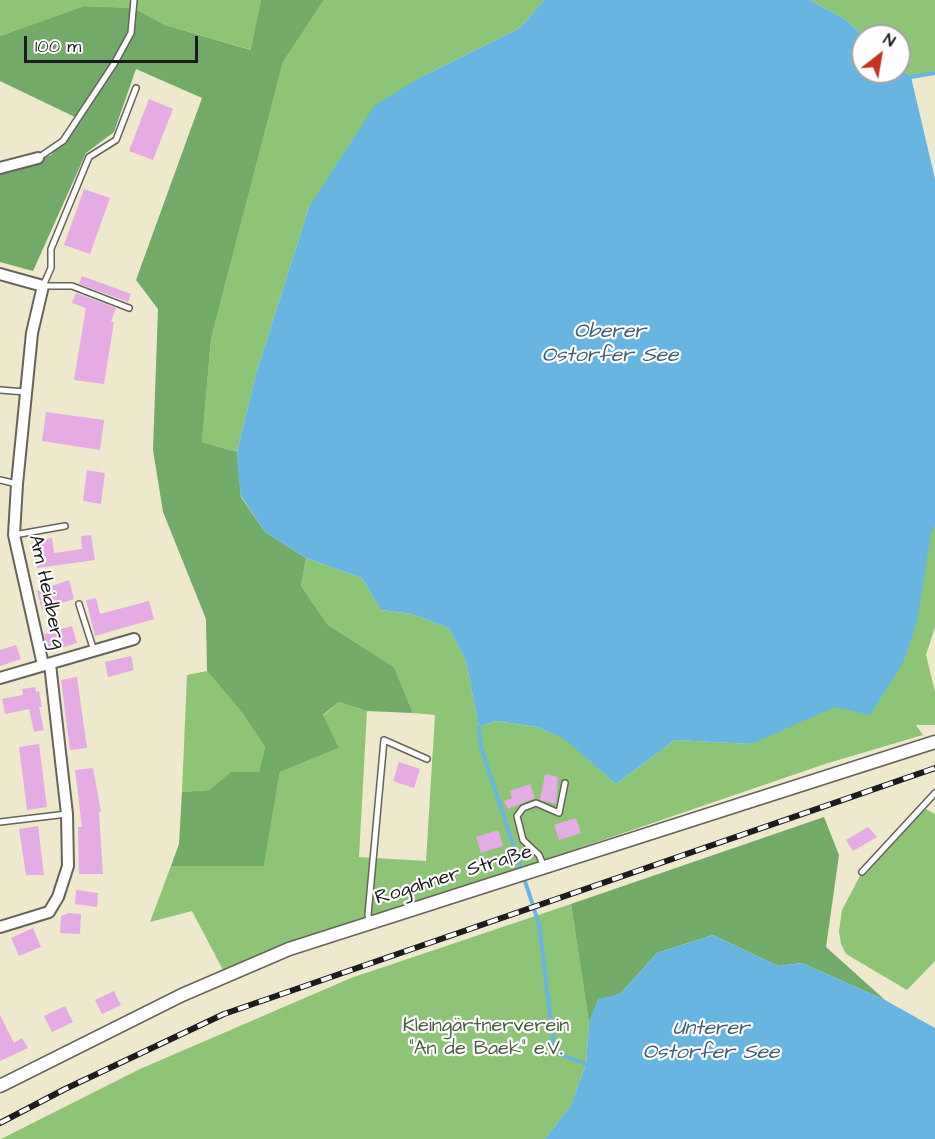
<!DOCTYPE html>
<html>
<head>
<meta charset="utf-8">
<style>
	body { margin:0 }
	#map { position:relative; width:935px; height:1139px; overflow:hidden; background:#eee8cc; font-family:"Architects Daughter",sans-serif }
	canvas { display:block }
	.north { position:absolute; left:851px; top:24px; width:60px; height:60px; box-sizing:border-box; background:#fff; border:2px solid #a4a4a4; border-radius:50%; rotate:31deg; font-size:16px; font-weight:700; line-height:24px; text-align:center; color:#1c1c1c }
	.north::after { content:''; display:block; margin:auto; width:21px; height:27px; background:#c8321e; clip-path:polygon(50% 0,100% 100%,50% 72%,0 100%) }
	.scale { position:absolute; left:24px; top:36px; width:174px; height:27px; box-sizing:border-box; border:3px solid #1c1c1c; border-top:0; padding-left:8px; font-size:18px; line-height:21px; white-space:nowrap; color:#1c1c1c; -webkit-text-stroke:4px #fff; paint-order:stroke }
</style>
</head>
<body>
<div id="map">
<canvas width="935" height="1139"></canvas>
<div class="north">N</div>
<div class="scale">100 m</div>
</div>
<script>
const context = document.querySelector('canvas').getContext('2d');
context.lineJoin = 'round';
function fill(path, color) {
  context.fillStyle = color;
  context.fill(path, 'evenodd');
}
function shape(rows) {
  const path = new Path2D();
  for (const r of rows) {
    path.moveTo(r[0], r[1]);
    for (let i = 2; i < r.length; i += 2) path.lineTo(r[i], r[i + 1]);
  }
  return path;
}
function stroke(path, color, width, dash) {
  context.strokeStyle = color;
  context.lineWidth = width;
  context.lineCap = dash ? 'butt' : 'round';
  context.setLineDash(dash || []);
  context.stroke(path);
}
function label(font, color, halo, rows, align = 'center') {
  context.font = font + ' "Architects Daughter",sans-serif';
  context.lineWidth = 4.5;
  context.setLineDash([]);
  context.textBaseline = 'middle';
  context.strokeStyle = halo;
  context.fillStyle = color;
  for (const [text, x, y, turn = 0] of rows) {
    context.save();
    context.translate(x, y);
    context.rotate((+turn || 0) * Math.PI / 180);
    context.textAlign = isNaN(turn) ? turn : align;
    if (halo) context.strokeText(text, 0, 0);
    context.fillText(text, 0, 0);
    context.restore();
  }
}
const green = shape([
	[0,0,261,0,252,50,165,25,134,8,84,6,0,36],
	[324,0,544,0,520,28,423,76,309,207,256,374,237,452,202,442,211,339,283,62],
	[810,0,935,0,935,73,911,77,899,67,899,36,864,36,845,19],
	[935,526,935,627,926,655,935,692,935,725,916,725,923,735,828,763,223,970,192,911,150,922,171,866,264,866,280,772,339,748,323,716,339,702,367,711,359,857,426,861,435,715,413,713,394,667,328,625,301,586,306,558,362,578,381,610,412,614,449,628,466,661,479,727,496,721,537,727,564,738,616,784,675,740,751,744],
	[207,671,243,714,265,747,259,772,231,773,209,790,182,792,187,675],
	[922,807,935,814,935,961,907,990,846,954,841,944,839,931,842,910,862,872],
	[571,904,589,1023,586,1064,571,1105,545,1139,1,1139,140,1069,351,978]
]);
const forest = shape([
	[261,0,324,0,283,62,211,339,202,442,237,452,241,497,265,532,306,558,301,586,328,625,394,667,413,713,367,711,339,702,323,715,339,748,280,772,264,866,171,866,179,844,182,792,209,790,231,772,259,772,265,747,243,714,207,671,206,619,163,512,153,450,158,309,136,280,202,98,136,69,114,132,86,153,33,271,0,262,0,172,51,155,79,119,0,81,0,36,84,6,134,8,165,25,251,50],
	[824,817,839,855,826,947,885,1000,802,963,778,966,713,935,657,953,620,994,598,1000,589,1023,571,904]
]);
const water = shape([
	[544,0,810,0,845,19,864,36,863,72,899,72,899,67,911,77,935,179,935,526,931,533,917,622,903,663,870,715,835,707,751,744,675,740,616,784,563,738,537,727,496,721,479,727,466,661,449,628,412,614,381,610,362,578,306,558,265,532,241,496,238,472,237,452,256,374,309,207,375,105,423,76,520,28],
	[713,935,778,966,802,963,885,1000,935,1028,935,1139,545,1139,571,1105,586,1064,589,1023,598,999,620,994,657,953]
]);
const stream = shape([
	[911,77,935,73],
	[479,727,481,747,539,924,554,1047,562,1055,586,1064]
]);
const building = shape([
	[149,99,173,109,153,160,129,151],
	[84,189,110,198,90,254,64,245],
	[82,276,131,294,128,302,79,284],
	[76,293,116,308,111,322,114,322,104,384,74,380,86,308,72,303],
	[46,412,104,420,100,450,42,441],
	[87,470,105,473,101,504,83,501],
	[91,535,95,560,37,568,33,541,52,538,54,553,82,549,81,536],
	[69,580,74,599,42,610,37,591],
	[96,598,100,614,149,601,154,619,95,636,86,600],
	[72,626,77,643,48,652,44,634],
	[16,645,21,659,0,666,0,650],
	[131,656,134,670,108,677,105,662],
	[77,677,87,748,70,750,61,680],
	[35,687,36,692,39,691,42,707,39,707,44,730,34,732,29,709,5,714,2,699,23,695,22,689],
	[39,744,47,807,27,810,19,747],
	[399,762,420,769,414,788,393,781],
	[93,768,101,812,99,812,103,874,79,874,78,827,82,827,75,770],
	[545,774,558,777,556,804,540,800],
	[530,784,535,798,508,809,504,801,512,798,510,791],
	[576,818,581,833,559,840,554,825],
	[38,826,44,875,26,875,19,829],
	[868,827,877,837,853,851,846,840],
	[498,830,503,846,481,853,476,837],
	[76,890,98,893,97,907,75,904],
	[69,913,81,914,80,934,60,933,61,916],
	[33,928,41,947,19,956,11,938],
	[114,991,121,1005,102,1014,95,1000],
	[65,1006,73,1022,52,1032,44,1016],
	[0,1015,14,1043,22,1038,28,1048,0,1061]
]);
const service = shape([
	[38,158,63,141,114,64,131,33,134,0],
	[129,308,72,286,43,286,51,268,51,249,89,157,116,140,136,88],
	[0,390,25,392],
	[0,480,17,484],
	[14,535,65,526],
	[79,604,94,651],
	[0,822,67,814],
	[544,867,539,855,523,840,517,816,523,808,536,803,559,813,565,783],
	[862,872,935,793],
	[370,922,368,915,384,740,427,759]
]);
const minor = shape([
	[0,168,38,158],
	[0,274,43,286,32,333,17,484,14,535,43,665],
	[0,678,134,639],
	[0,927,49,912,58,897,68,866,67,814,50,664]
]);
const tertiary = shape([
	[0,1086,182,995,289,949,935,742]
]);
const rail = shape([
	[0,1123,65,1089,224,1014,935,768]
]);
const streetNames = [
	["Am Heidberg",46,592,78],
	["Rogahner Straße",454,876,-17]
];
const parkNames = [
	["Kleingärtnerverein",486,1027],
	["\"An de Baek\" e.V.",486,1050]
];
const waterNames = [
	["Oberer",610,333],
	["Ostorfer See",610,357],
	["Unterer",711,1030],
	["Ostorfer See",711,1054]
];
fill(green, '#8ec476');
fill(forest, '#72aa67');
fill(water, '#69b5e2');
stroke(stream, '#69b5e2', 4);
fill(building, '#e5abe5');
stroke(service, '#66635a', 8);
stroke(minor, '#66635a', 14);
stroke(tertiary, '#66635a', 15);
stroke(service, '#fff', 5);
stroke(minor, '#fff', 10);
stroke(tertiary, '#fff', 12);
stroke(rail, '#1c1c1c', 6);
stroke(rail, '#fff', 4, [11]);
label('20px', '#1c1c1c', '#fff', streetNames);
label('20px', '#4a5f40', '#fff', parkNames);
label('italic 21px', '#3f6175', '#fff', waterNames);
</script>
</body>
</html>
